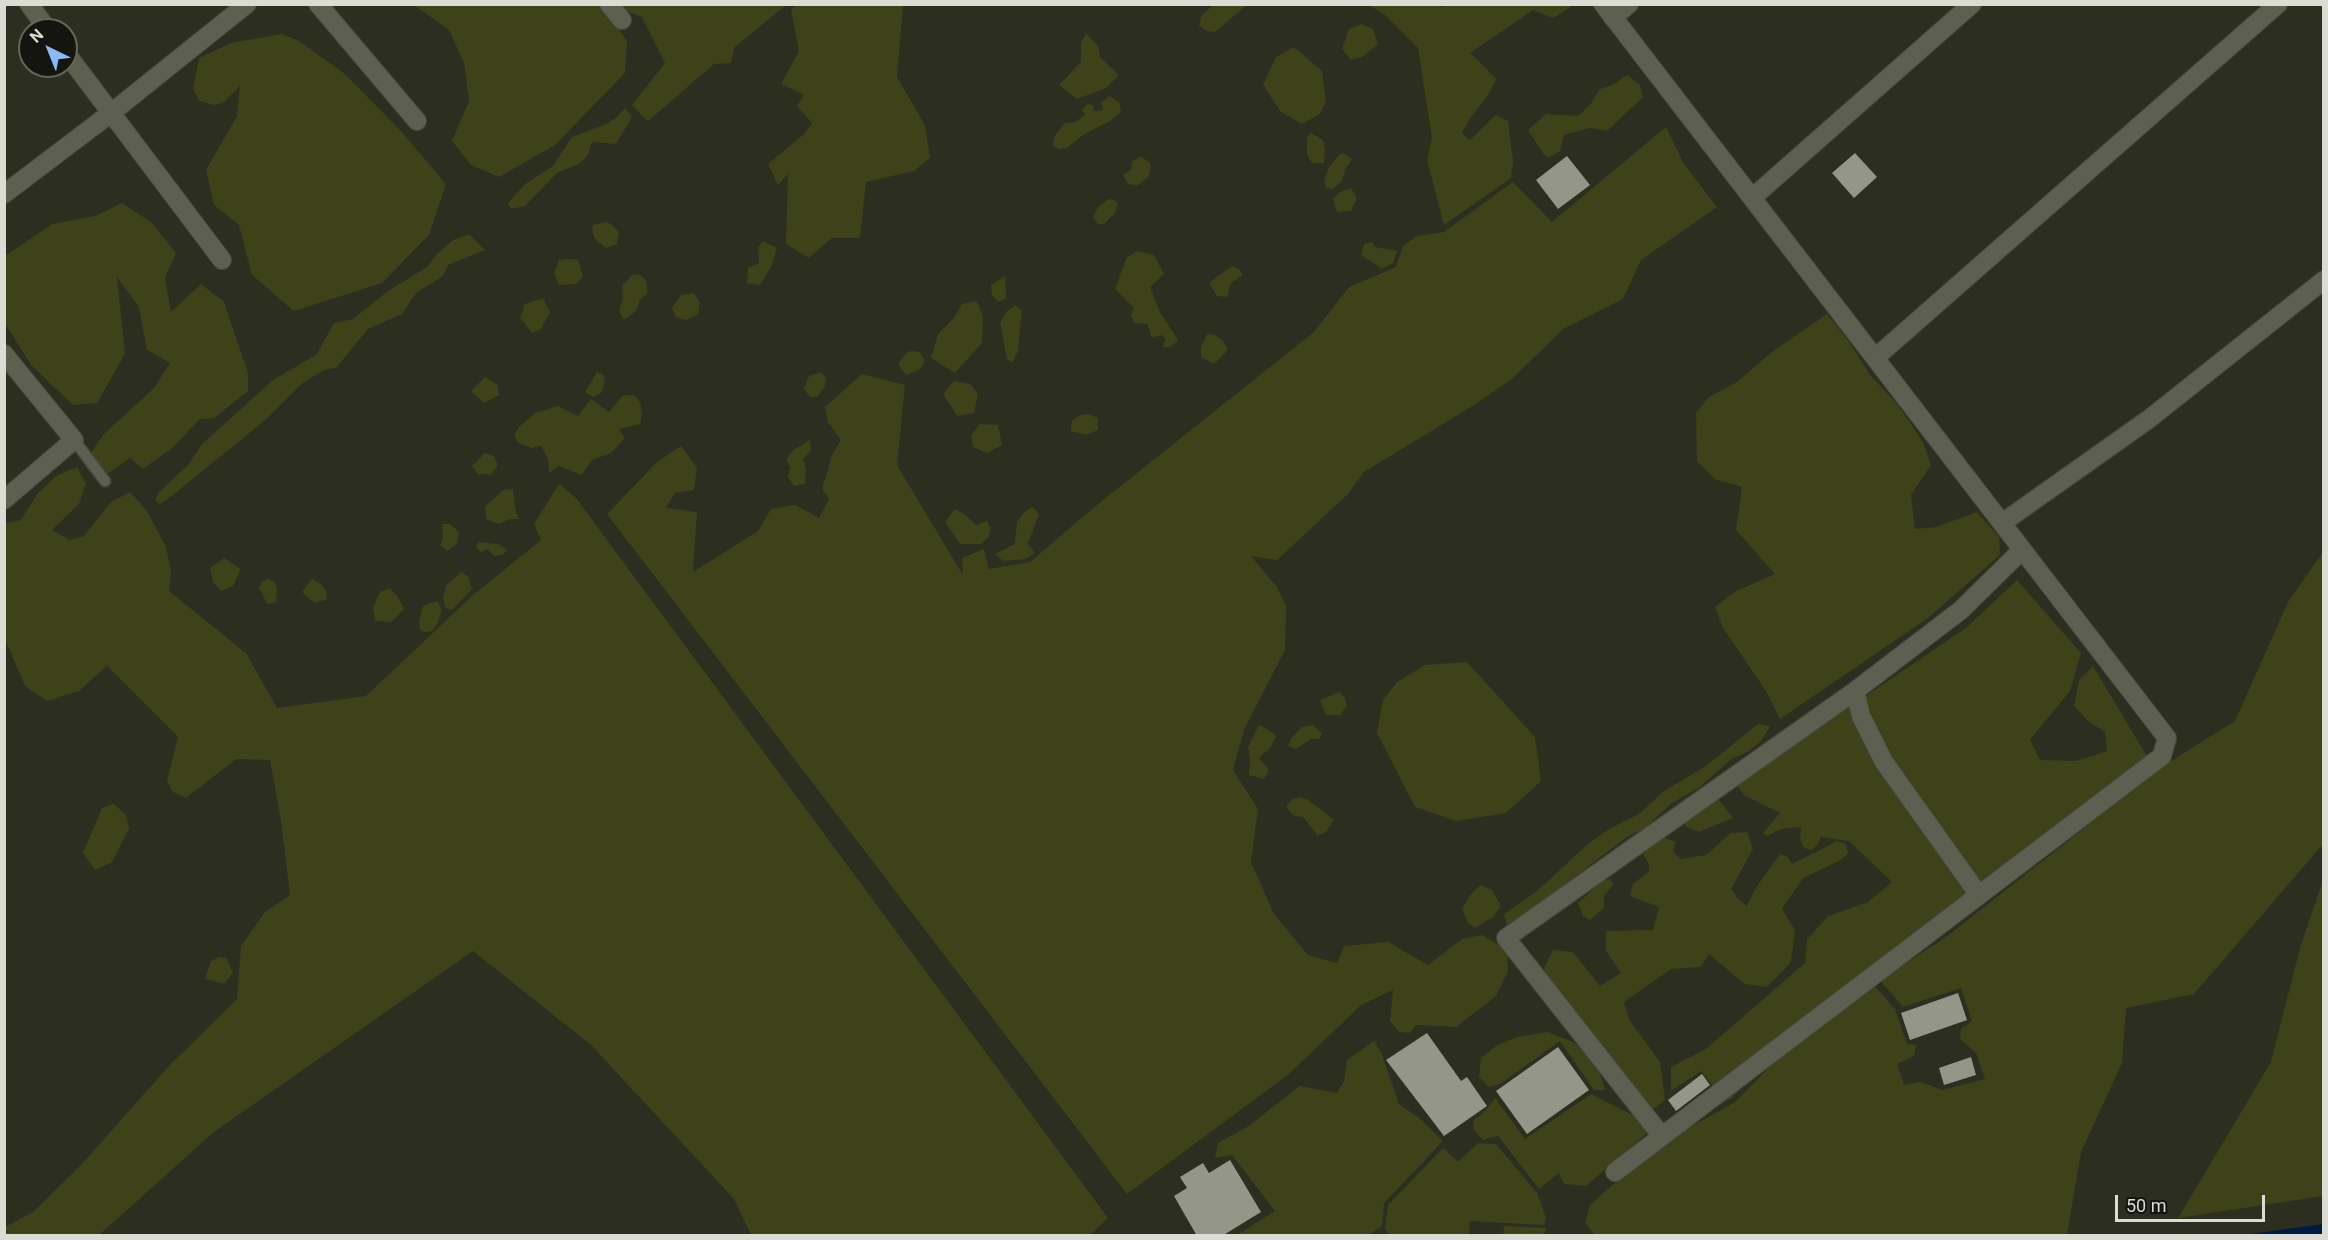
<!DOCTYPE html>
<html>
<head>
<meta charset="utf-8">
<style>
	body { margin:0 }
	#map { position:relative; width:2328px; height:1240px; overflow:hidden; background:#2c2e20; font-family:Roboto,sans-serif }
	canvas { display:block }
	.frame { position:absolute; inset:0; border:6px solid #dbdcd4; pointer-events:none }
	.north { position:absolute; left:18px; top:18px; width:60px; height:60px; box-sizing:border-box; background:#14150f; border:2px solid #64655e; border-radius:50%; rotate:317deg; font-size:16px; font-weight:700; line-height:24px; text-align:center; color:#dbdcd4 }
	.north::after { content:''; display:block; margin:auto; width:21px; height:27px; background:#88bafc; clip-path:polygon(50% 0,100% 100%,50% 72%,0 100%) }
	.scale { position:absolute; left:2115px; top:1195px; width:150px; height:27px; box-sizing:border-box; border:3px solid #dbdcd4; border-top:0; padding-left:8px; font-size:18px; line-height:21px; white-space:nowrap; color:#dbdcd4; -webkit-text-stroke:4px #14150f; paint-order:stroke }
</style>
</head>
<body>
<div id="map">
<canvas width="2328" height="1240"></canvas>
<div class="frame"></div>
<div class="north">N</div>
<div class="scale">50 m</div>
</div>
<script>
const context = document.querySelector('canvas').getContext('2d');
context.lineJoin = 'round';
function fill(path, color) {
  context.fillStyle = color;
  context.fill(path, 'evenodd');
}
function shape(rows) {
  const path = new Path2D();
  for (const r of rows) {
    path.moveTo(r[0], r[1]);
    for (let i = 2; i < r.length; i += 2) path.lineTo(r[i], r[i + 1]);
  }
  return path;
}
function stroke(path, color, width, dash) {
  context.strokeStyle = color;
  context.lineWidth = width;
  context.lineCap = dash ? 'butt' : 'round';
  context.setLineDash(dash || []);
  context.stroke(path);
}
const green = shape([
	[798,4,903,5,897,77,925,125,930,158,914,171,866,182,860,238,832,238,809,258,786,244,788,174,778,185,768,164,804,134,812,123,797,106,804,95,781,84,799,51,791,10],
	[1214,4,1247,4,1247,5,1215,32,1207,31,1199,26,1201,16],
	[1438,4,1441,7,1447,4,1570,4,1571,7,1553,18,1533,10,1470,53,1496,79,1489,94,1471,117,1462,133,1470,140,1496,115,1508,121,1513,161,1511,178,1444,225,1427,160,1432,138,1418,48,1385,15,1369,5],
	[414,5,602,5,627,41,625,73,555,145,499,177,471,165,452,141,469,101,464,63,449,30],
	[619,5,786,5,734,48,731,63,714,64,648,121,632,105,665,63,642,17,625,11],
	[1362,24,1373,29,1378,44,1362,57,1351,60,1342,49,1349,29],
	[1086,33,1098,46,1100,57,1119,75,1106,88,1077,99,1059,85,1081,62,1081,43],
	[282,34,299,41,345,74,400,130,446,184,429,235,382,283,294,311,252,275,239,225,214,205,206,170,237,116,240,86,224,102,214,105,199,101,193,89,199,58,231,43],
	[1294,47,1322,71,1326,101,1320,114,1302,124,1281,112,1263,85,1276,57],
	[1627,75,1640,85,1643,97,1607,131,1590,128,1564,135,1560,151,1550,157,1545,156,1528,130,1546,114,1578,116,1590,105,1600,89,1614,84],
	[1109,96,1119,102,1121,112,1110,121,1083,135,1067,148,1059,149,1052,145,1056,134,1065,123,1075,122,1085,115,1082,109,1088,104,1093,105,1094,111,1103,110,1101,103],
	[625,108,632,117,616,144,592,142,588,155,579,164,557,173,525,206,511,209,508,203,525,184,553,166,572,137,606,124,617,117],
	[1666,127,1684,164,1717,207,1641,260,1623,299,1563,329,1513,378,1471,407,1364,472,1347,495,1277,560,1251,556,1277,587,1286,606,1285,650,1244,730,1233,770,1258,809,1251,862,1274,914,1308,955,1337,963,1344,946,1388,942,1428,965,1462,939,1482,935,1507,950,1508,971,1496,996,1456,1027,1416,1025,1410,1033,1399,1032,1390,1021,1393,990,1361,1005,1289,1074,1127,1194,607,514,657,462,681,446,697,468,694,490,675,493,666,508,697,512,693,572,758,531,771,509,795,505,819,518,829,499,822,489,832,455,841,440,828,422,825,407,862,374,905,385,897,465,963,575,962,558,984,549,989,569,1030,562,1098,504,1314,332,1349,287,1396,267,1403,246,1417,236,1444,232,1513,182,1552,222],
	[1311,133,1323,140,1325,151,1324,163,1312,163,1307,155,1307,137],
	[1343,153,1352,159,1345,170,1342,181,1333,189,1326,188,1324,181,1329,167,1338,156],
	[1141,156,1151,164,1149,176,1137,186,1128,184,1123,175,1131,170,1132,162],
	[1351,188,1357,198,1351,211,1337,212,1333,199,1340,192],
	[1109,199,1114,200,1118,204,1115,213,1104,224,1098,224,1093,217,1099,206],
	[122,203,151,222,176,253,165,278,171,312,201,284,224,302,248,373,248,391,214,418,200,419,172,448,143,469,130,458,109,473,100,473,90,454,104,434,154,388,170,363,147,350,139,307,117,277,125,354,97,403,73,405,31,365,5,323,5,256,52,224,95,216],
	[606,222,611,224,619,232,617,244,606,248,595,239,592,231,593,225],
	[469,234,485,250,448,265,443,276,416,293,402,314,368,329,336,368,324,370,301,384,264,421,173,495,160,504,155,500,159,492,188,465,202,444,273,380,316,355,334,323,353,319,388,291,427,267,437,254,453,240],
	[763,241,777,248,771,267,760,285,747,283,748,268,759,263,758,247],
	[1372,242,1375,247,1397,251,1393,263,1382,269,1361,255,1364,244],
	[1138,251,1154,255,1164,274,1150,287,1160,312,1178,340,1171,347,1163,347,1165,339,1162,335,1152,338,1147,324,1134,323,1131,315,1134,308,1115,289,1127,257],
	[567,259,578,260,583,276,576,284,559,285,554,273,559,260],
	[1232,266,1239,269,1243,275,1231,283,1227,297,1217,296,1209,283],
	[639,274,646,281,648,293,640,299,636,311,624,320,619,311,623,299,622,286,632,275],
	[1005,276,1006,299,998,302,992,295,991,285],
	[694,293,700,302,698,314,686,320,676,317,672,308,681,295],
	[543,298,550,312,541,329,532,333,520,318,525,304],
	[977,301,983,317,982,343,955,373,931,358,938,334,954,318,962,304],
	[1015,305,1022,310,1021,319,1018,351,1012,363,1007,359,1000,323,1007,311],
	[1827,314,1848,340,1870,375,1898,405,1923,442,1931,465,1911,495,1915,529,1936,527,1977,512,1999,537,2000,555,1928,618,1780,719,1766,691,1723,628,1715,607,1736,591,1775,574,1736,530,1742,487,1715,479,1697,461,1696,413,1709,397,1737,382,1772,352],
	[1207,334,1215,335,1224,342,1228,350,1214,364,1201,357,1201,347],
	[912,351,920,352,925,362,919,370,906,375,898,364,907,352],
	[597,372,605,376,604,385,601,393,593,397,585,392],
	[821,372,826,378,825,386,817,397,810,397,804,389,809,376],
	[485,377,498,385,499,395,484,403,471,391],
	[954,381,970,384,978,394,974,413,957,416,943,394],
	[634,395,640,402,642,414,640,424,619,429,625,438,611,453,592,460,582,475,559,466,549,473,548,459,541,446,532,448,518,443,514,435,519,427,535,413,558,406,578,416,591,399,609,412,622,396],
	[1089,414,1098,418,1098,430,1086,435,1071,431,1072,420,1081,415],
	[979,424,998,425,1002,445,987,453,973,447,971,436],
	[810,440,811,451,803,458,806,469,805,484,794,486,788,477,790,467,786,460,793,450],
	[485,453,494,456,498,465,491,475,478,474,472,466],
	[77,467,86,484,79,504,52,530,70,540,84,536,111,502,130,492,147,511,166,547,171,571,169,591,246,653,277,708,366,696,473,595,541,540,534,524,559,484,576,498,1108,1218,1089,1236,751,1235,734,1199,591,1045,473,951,214,1132,99,1235,5,1235,5,1227,33,1212,81,1165,167,1068,237,999,241,946,265,912,290,895,281,821,270,760,236,759,186,798,173,792,167,781,178,737,107,666,79,691,47,701,25,686,5,639,5,523,21,520,38,493,56,476],
	[513,489,515,508,519,519,510,519,499,524,486,519,485,507,503,490],
	[1032,507,1039,514,1028,544,1035,553,1025,559,1003,561,995,554,1015,544,1017,522,1023,513],
	[955,509,967,516,976,525,987,521,991,529,988,537,981,544,960,544,945,522],
	[442,524,450,524,459,532,457,544,447,551,440,545,443,538],
	[478,542,499,544,507,550,502,555,494,556,488,549,481,552,476,547],
	[2323,552,2323,844,2194,994,2126,1008,2122,1063,2081,1152,2067,1235,1596,1236,1585,1223,1590,1205,1657,1145,1734,1103,1810,1026,1873,984,1895,1009,1907,1044,1916,1045,1914,1056,1897,1064,1904,1085,1920,1082,1943,1090,1985,1079,1976,1053,1960,1039,1961,1029,1972,1021,1961,988,1903,1007,1880,980,1946,937,2163,766,2235,721,2288,602],
	[224,558,241,569,233,586,221,591,213,582,210,568],
	[461,572,468,576,472,589,452,610,446,608,443,599,446,586],
	[269,579,274,581,277,589,276,602,267,604,259,587,263,581],
	[312,579,321,584,326,590,327,599,315,603,302,592],
	[2017,580,2081,653,2070,691,2030,740,2040,760,2076,761,2107,751,2105,732,2088,721,2074,706,2079,680,2093,666,2151,763,1805,1020,1731,1099,1712,1107,1717,1091,1701,1071,1671,1091,1671,1067,1706,1049,1805,963,1807,939,1828,916,1868,902,1892,882,1849,841,1821,837,1818,844,1812,850,1804,848,1800,839,1801,827,1781,829,1767,836,1763,833,1780,813,1744,795,1736,784,1966,628],
	[390,588,398,597,404,609,391,622,375,621,373,608,380,592],
	[437,601,442,610,437,624,432,631,424,632,420,629,419,622,423,606],
	[1467,662,1535,737,1541,781,1506,813,1456,821,1415,807,1377,733,1383,700,1397,682,1425,665],
	[1340,692,1345,698,1347,706,1340,715,1326,715,1320,700],
	[1758,724,1770,726,1762,740,1749,751,1730,760,1700,787,1672,803,1645,828,1627,837,1527,913,1507,925,1504,914,1537,891,1588,844,1609,829,1639,814,1664,791,1706,766],
	[1259,725,1269,730,1276,736,1270,748,1259,758,1269,770,1264,779,1249,775,1250,759,1248,747],
	[1313,725,1322,733,1319,739,1311,739,1296,749,1288,746,1292,737,1302,727],
	[1299,797,1307,799,1334,820,1325,833,1317,835,1304,818,1293,815,1286,807,1292,799],
	[1717,797,1733,818,1699,832,1685,826,1687,815],
	[114,804,126,815,129,828,112,862,95,870,83,853,102,808],
	[1747,832,1753,849,1731,889,1738,899,1747,906,1755,889,1780,854,1787,856,1792,864,1837,841,1846,844,1848,854,1839,861,1803,878,1782,909,1795,930,1791,962,1767,987,1745,984,1709,954,1701,967,1671,969,1624,1002,1630,1021,1660,1062,1665,1100,1648,1113,1628,1108,1613,1087,1548,979,1544,968,1553,950,1573,952,1600,986,1621,973,1606,951,1606,931,1653,930,1659,907,1630,896,1633,884,1649,871,1649,864,1643,854,1654,842,1664,838,1676,842,1673,851,1680,859,1706,855,1731,833],
	[1611,879,1613,885,1604,896,1604,908,1590,920,1583,916,1578,903,1602,881],
	[2323,880,2323,1196,2178,1218,2271,1062,2300,948],
	[1480,885,1492,890,1501,906,1493,917,1475,928,1468,923,1462,909,1470,895],
	[219,957,227,958,233,973,224,984,205,979,211,961],
	[1547,1032,1573,1042,1588,1053,1601,1076,1605,1090,1594,1090,1560,1041,1500,1084,1489,1087,1479,1077,1481,1058,1496,1046,1517,1037],
	[1374,1041,1381,1052,1399,1104,1419,1118,1443,1141,1384,1203,1382,1226,1368,1235,1237,1235,1275,1211,1232,1155,1215,1158,1218,1143,1247,1127,1300,1086,1337,1093,1344,1081,1347,1060],
	[1591,1094,1644,1121,1646,1134,1586,1186,1564,1184,1559,1173,1539,1189,1498,1136,1483,1140,1474,1130,1473,1121,1486,1110,1495,1098,1525,1139],
	[1478,1143,1496,1144,1537,1193,1546,1218,1544,1225,1470,1221,1469,1235,1390,1235,1385,1229,1388,1205,1443,1148,1458,1162],
	[1504,1226,1547,1228,1543,1235,1503,1236]
]);
const water = shape([
	[2323,1224,2323,1235,2243,1235]
]);
const building = shape([
	[1855,153,1877,177,1854,198,1832,173],
	[1567,156,1590,185,1558,209,1536,180],
	[1958,993,1967,1020,1910,1040,1901,1013],
	[1427,1033,1461,1081,1467,1077,1487,1106,1444,1136,1386,1060],
	[1558,1047,1589,1090,1527,1134,1496,1091],
	[1971,1057,1976,1075,1944,1085,1939,1068],
	[1702,1074,1710,1085,1676,1111,1668,1100],
	[1230,1160,1261,1212,1222,1236,1197,1236,1174,1196,1187,1188,1180,1177,1203,1163,1209,1173]
]);
const lane = shape([
	[74,440,105,481]
]);
const street = shape([
	[29,4,48,30],
	[318,4,417,121],
	[609,4,622,20],
	[1603,4,2167,738,2162,756,1615,1172],
	[1613,18,1629,4],
	[66,53,222,260],
	[4,194,111,113,247,4],
	[1752,198,1972,4],
	[4,354,74,440,4,500],
	[1875,358,2278,4],
	[2002,523,2149,419,2324,280],
	[1855,691,1861,716,1884,762,1979,895],
	[1661,1135,1506,938,1855,691,1961,610,2022,550]
]);
fill(green, '#3e4218');
fill(water, '#001b3f');
fill(building, '#949787');
stroke(lane, '#48493e', 13);
stroke(street, '#48493e', 20);
stroke(lane, '#5d5f50', 10);
stroke(street, '#5d5f50', 18);
</script>
</body>
</html>
